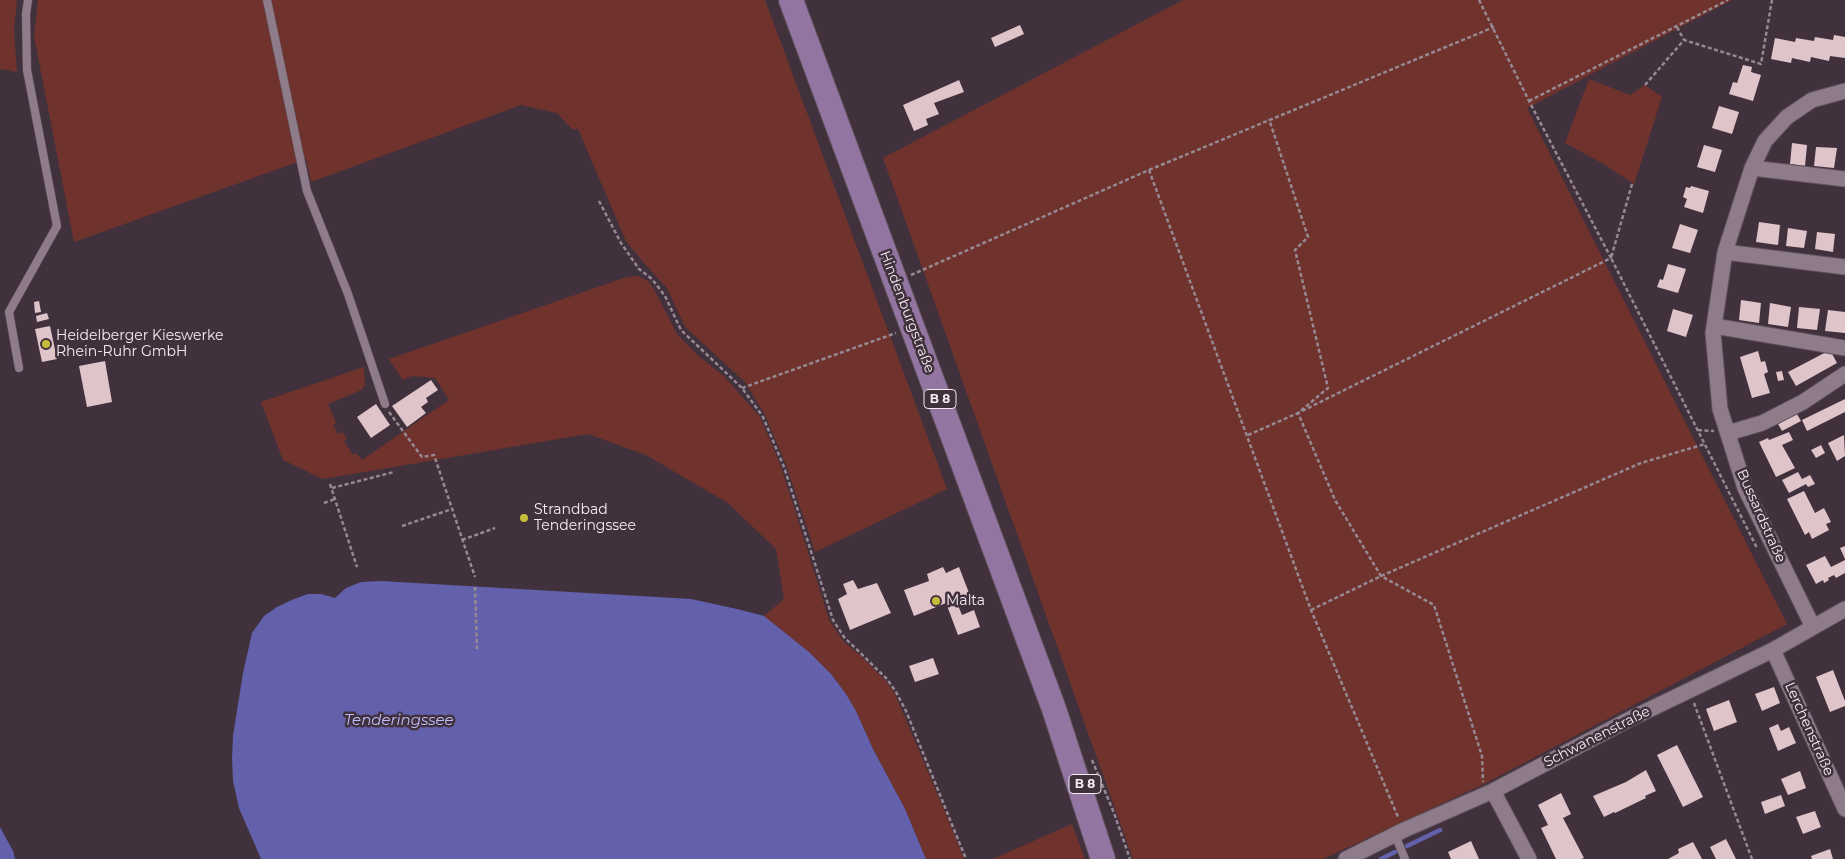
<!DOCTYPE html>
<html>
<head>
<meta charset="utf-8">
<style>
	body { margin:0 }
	canvas { display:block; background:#41313d }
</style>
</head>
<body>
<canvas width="1845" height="859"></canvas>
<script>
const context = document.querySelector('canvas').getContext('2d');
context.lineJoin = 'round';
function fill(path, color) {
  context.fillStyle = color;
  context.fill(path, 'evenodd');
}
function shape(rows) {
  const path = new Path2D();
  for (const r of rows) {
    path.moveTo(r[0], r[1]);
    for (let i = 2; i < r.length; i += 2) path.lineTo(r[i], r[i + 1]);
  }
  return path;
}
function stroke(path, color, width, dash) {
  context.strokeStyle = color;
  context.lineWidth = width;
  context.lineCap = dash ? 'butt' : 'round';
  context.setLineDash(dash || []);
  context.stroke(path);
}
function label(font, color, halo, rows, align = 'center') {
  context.font = font + ' Montserrat,sans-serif';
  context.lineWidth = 5;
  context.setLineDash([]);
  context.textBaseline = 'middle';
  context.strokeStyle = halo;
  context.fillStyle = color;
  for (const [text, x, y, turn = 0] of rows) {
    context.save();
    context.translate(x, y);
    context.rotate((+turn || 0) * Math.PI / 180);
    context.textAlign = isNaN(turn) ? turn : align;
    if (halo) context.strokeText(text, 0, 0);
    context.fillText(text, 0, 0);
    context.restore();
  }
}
const green = shape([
	[0,0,17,0,14,30,17,72,0,69],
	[38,0,765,0,947,489,815,552,786,465,765,415,745,382,685,327,667,288,644,263,626,241,578,129,572,129,557,113,521,105,311,182,306,159,74,242,34,36],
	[1183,0,1732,0,1527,108,1787,624,1486,783,1323,859,1133,859,883,158],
	[1589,79,1630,95,1645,85,1662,97,1634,184,1602,163,1565,143],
	[638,276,649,282,655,291,677,334,696,354,724,376,760,417,779,461,794,507,829,620,843,641,862,657,886,681,894,692,951,826,964,859,926,859,905,809,873,749,856,711,846,694,831,674,809,652,764,616,784,599,776,549,728,503,646,455,588,434,323,479,283,460,261,402,364,367,365,385,361,390,328,404,336,422,333,426,339,434,342,432,347,438,344,441,353,455,356,453,362,460,449,400,435,378,412,376,403,380,389,359,627,277],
	[1072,824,1085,859,993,859]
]);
const water = shape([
	[381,581,691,599,737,609,764,616,809,652,831,674,846,694,856,711,873,749,905,809,926,859,261,859,239,808,233,781,232,759,233,736,243,673,252,633,264,616,277,607,294,599,308,594,321,594,335,598,346,588,361,582],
	[0,827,13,851,15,859,0,859]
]);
const stream = shape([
	[1407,846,1440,830],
	[1381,859,1395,852]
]);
const building = shape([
	[1020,25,1024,34,995,47,991,38],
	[1834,35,1845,37,1845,58,1830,56,1829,61,1811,57,1810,62,1792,58,1791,63,1771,59,1775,38,1795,42,1796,38,1814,41,1815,37,1833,40],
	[1743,65,1752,67,1751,72,1761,75,1753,101,1729,94,1733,82,1737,83],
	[959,80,964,92,934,103,939,114,926,119,928,125,914,131,903,105],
	[1719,106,1739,112,1732,134,1712,128],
	[1792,143,1807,145,1805,166,1790,164],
	[1704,145,1722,150,1715,172,1697,167],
	[1816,147,1837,148,1834,168,1814,166],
	[1691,186,1709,191,1703,213,1684,207,1687,199,1683,197,1686,187,1690,188],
	[1759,222,1780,225,1778,245,1756,242],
	[1680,224,1698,230,1690,253,1672,248],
	[1788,228,1807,231,1804,248,1786,246],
	[1817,232,1835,234,1833,252,1815,249],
	[1668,264,1686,269,1678,293,1657,287,1660,279,1663,280],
	[1741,300,1761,303,1759,323,1739,320],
	[39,301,41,312,35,313,34,302],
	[1770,303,1791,307,1788,327,1768,324],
	[1799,307,1820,309,1817,330,1797,328],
	[1673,309,1693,315,1686,337,1667,331],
	[1828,310,1845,312,1845,333,1825,331],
	[47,313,49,319,37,322,36,316],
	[50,326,57,359,42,362,35,329],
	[1830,350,1837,363,1796,386,1788,372],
	[1758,351,1761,362,1765,361,1768,372,1764,374,1770,393,1752,398,1740,357],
	[105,361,112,402,87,407,79,366],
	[1782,371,1784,380,1778,381,1776,372],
	[431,380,438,390,426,398,428,402,421,407,426,413,407,427,392,406],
	[1845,399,1845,412,1807,431,1802,420],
	[376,404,390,425,371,438,357,417],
	[1797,414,1801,421,1782,431,1778,424],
	[1789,432,1793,440,1782,445,1795,468,1776,477,1759,442,1768,438,1769,440],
	[1844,435,1845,456,1837,461,1828,443],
	[1821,445,1825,453,1816,458,1811,450],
	[1798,472,1802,479,1810,475,1815,484,1808,487,1806,484,1789,493,1782,480],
	[1804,491,1815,513,1824,508,1831,522,1826,524,1829,530,1812,539,1809,532,1805,535,1787,499],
	[1845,546,1845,559,1840,548],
	[1825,556,1831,567,1845,560,1845,573,1836,578,1834,575,1828,578,1829,580,1824,583,1823,580,1816,584,1806,565],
	[943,567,946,573,959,567,971,598,957,603,962,615,974,610,980,627,958,635,946,603,914,616,904,590,929,581,927,574],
	[853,580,858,589,877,583,891,613,850,630,838,599,847,594,843,584],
	[933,658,939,674,915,682,909,666],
	[1833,670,1845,701,1845,706,1830,712,1816,677],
	[1774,687,1780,703,1762,711,1755,694],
	[1729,700,1737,722,1714,731,1706,709],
	[1778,724,1781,731,1789,727,1796,743,1778,751,1769,728],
	[1677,745,1703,797,1683,807,1657,755],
	[1646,770,1656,791,1645,796,1646,798,1615,813,1614,812,1604,817,1593,796,1626,782],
	[1800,771,1806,788,1788,795,1781,779],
	[1561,793,1571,814,1563,818,1584,858,1581,859,1556,859,1541,828,1548,825,1538,805],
	[1781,795,1785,806,1765,814,1761,802],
	[1815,811,1821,827,1803,834,1796,817],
	[1726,839,1736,859,1716,859,1710,847],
	[1471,841,1479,859,1451,859,1448,852],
	[1693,842,1702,859,1668,859,1679,853,1678,849],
	[1830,849,1833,859,1812,859,1811,856]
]);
const path = shape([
	[1479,0,1529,101,1611,258,1298,413,1335,500,1381,576,1434,605,1482,756,1483,782],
	[1677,27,1684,40],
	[1645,85,1684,40,1761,64,1772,0],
	[1529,101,1728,0],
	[1149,170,1494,27],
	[1632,184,1611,258,1757,548],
	[599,201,621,243,639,269,652,279,665,296,681,330,742,388,763,417,784,467,833,620,844,637,887,679,896,692,906,711,966,859],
	[911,275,1149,170,1311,610,1398,817],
	[742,388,896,333],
	[389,412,422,457,434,455,475,577],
	[1698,430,1714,431],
	[1248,435,1298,413,1328,388,1295,250,1308,237,1269,119],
	[330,484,357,567],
	[332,488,394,472],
	[324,503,335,499],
	[402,526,452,509],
	[462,540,495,528],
	[475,587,477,649],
	[1311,610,1381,576,1641,463,1705,444],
	[1694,703,1752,859],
	[1092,760,1114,813,1130,859]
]);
const lane = shape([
	[267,0,307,191,348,294,385,404],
	[19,368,9,312,57,226,27,70,26,14,28,0],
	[1395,835,1405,859]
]);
const street = shape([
	[1752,168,1845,179],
	[1725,252,1845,267],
	[1714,326,1845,348],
	[1728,433,1762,423,1803,402,1845,374],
	[1813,627,1745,488,1720,409,1713,333,1725,252,1752,168,1765,141,1787,117,1812,100,1845,91],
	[1773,650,1845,809],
	[1493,791,1529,859],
	[1346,859,1404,830,1493,791,1630,719,1773,650,1845,609]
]);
const primary = shape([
	[791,0,1054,709,1103,859]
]);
const markers = [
	[46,344,5,"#c6bc3c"],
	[524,518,5,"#c6bc3c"],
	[936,601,5,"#c6bc3c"]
];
const shields = [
	[940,399,32],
	[1085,784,32]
];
const shieldNames = [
	["B 8",940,399],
	["B 8",1085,784]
];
const streetNames = [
	["Hindenburgstraße",907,312,69],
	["Bussardstraße",1761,516,66],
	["Lerchenstraße",1809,729,66],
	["Schwanenstraße",1597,737,-27]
];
const poiNames = [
	["Heidelberger Kieswerke",56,336],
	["Rhein-Ruhr GmbH",56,352],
	["Strandbad",534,510],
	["Tenderingssee",534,526],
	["Malta",946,601]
];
const waterNames = [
	["Tenderingssee",399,721]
];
fill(green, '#70322c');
fill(water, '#6360ac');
stroke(stream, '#6360ac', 4.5);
fill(building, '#dfc4ca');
stroke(lane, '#5e505a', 9);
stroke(street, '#5e505a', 17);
stroke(primary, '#5e505a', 26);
stroke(path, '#968993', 2.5, [4, 2.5]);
stroke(lane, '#8f7c8a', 8);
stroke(street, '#8f7c8a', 15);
stroke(primary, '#9275a1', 24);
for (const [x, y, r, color] of markers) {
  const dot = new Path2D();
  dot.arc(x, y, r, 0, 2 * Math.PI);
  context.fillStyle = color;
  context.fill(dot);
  stroke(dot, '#41313d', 2);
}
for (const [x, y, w] of shields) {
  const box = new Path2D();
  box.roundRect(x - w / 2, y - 9.5, w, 19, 4);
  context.fillStyle = '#41313d';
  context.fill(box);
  stroke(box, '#f6ebf3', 1);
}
label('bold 12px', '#f6ebf3', null, shieldNames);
label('14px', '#f6ebf3', '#41313d', streetNames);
label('14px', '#f6ebf3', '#41313d', poiNames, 'left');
label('italic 15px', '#bfbfff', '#41313d', waterNames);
</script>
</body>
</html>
